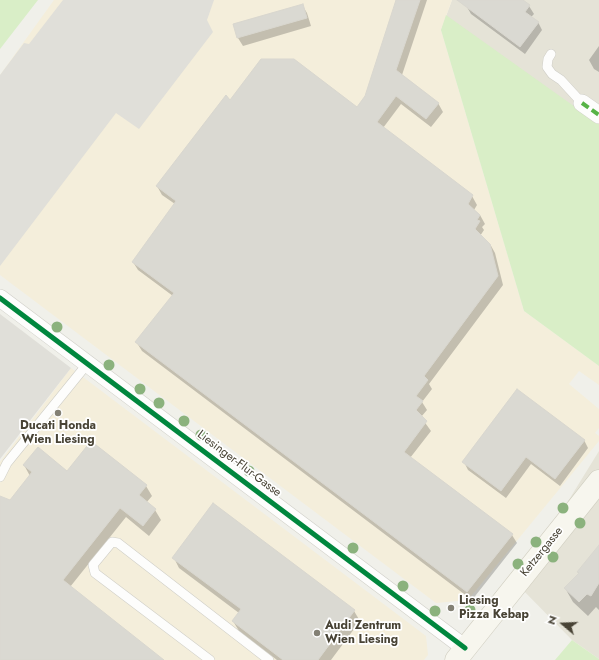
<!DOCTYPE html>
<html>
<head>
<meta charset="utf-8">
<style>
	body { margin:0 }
	#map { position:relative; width:599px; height:660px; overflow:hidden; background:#f0f0ea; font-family:Jost,sans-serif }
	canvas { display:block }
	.north { position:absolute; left:543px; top:604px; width:40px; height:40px; -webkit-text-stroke:3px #fff; paint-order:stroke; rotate:289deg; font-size:11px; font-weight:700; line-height:16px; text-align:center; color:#484335 }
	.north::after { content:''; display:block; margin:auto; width:14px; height:18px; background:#484335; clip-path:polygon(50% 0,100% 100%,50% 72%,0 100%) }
</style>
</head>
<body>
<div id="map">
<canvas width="599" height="660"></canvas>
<div class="north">N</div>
</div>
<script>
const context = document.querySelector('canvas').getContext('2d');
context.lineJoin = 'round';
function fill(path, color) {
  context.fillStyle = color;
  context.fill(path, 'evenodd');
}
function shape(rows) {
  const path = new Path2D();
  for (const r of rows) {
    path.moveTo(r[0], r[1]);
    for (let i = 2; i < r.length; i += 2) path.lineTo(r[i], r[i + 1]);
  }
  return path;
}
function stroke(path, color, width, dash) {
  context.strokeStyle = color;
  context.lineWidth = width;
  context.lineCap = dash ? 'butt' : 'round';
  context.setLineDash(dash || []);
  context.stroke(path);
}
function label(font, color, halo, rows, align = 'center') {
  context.font = font + ' Jost,sans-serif';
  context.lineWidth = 3.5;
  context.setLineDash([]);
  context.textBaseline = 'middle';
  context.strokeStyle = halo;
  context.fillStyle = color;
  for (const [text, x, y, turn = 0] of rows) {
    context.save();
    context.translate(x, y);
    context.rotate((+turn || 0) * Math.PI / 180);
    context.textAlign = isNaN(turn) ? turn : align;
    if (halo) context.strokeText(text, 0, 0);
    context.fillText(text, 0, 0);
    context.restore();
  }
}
const residential = shape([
	[452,0,599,0,599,366,441,30],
	[599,451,599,659,572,640,517,584]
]);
const commercial = shape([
	[54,0,452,0,441,30,524,311,599,366,599,385,579,371,569,384,599,409,599,428,595,433,599,436,599,441,468,600,436,603,0,275,0,75],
	[71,368,426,636,428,655,424,660,0,660,0,462]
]);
const green = shape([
	[0,0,38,0,0,49],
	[446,15,599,124,599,366,524,311,441,30],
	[572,640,599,659,599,660,555,660]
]);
const parking = shape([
	[63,0,214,0,207,20,213,32,139,129,116,113,0,266,0,75,24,43,29,44],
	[0,314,71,368,0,459]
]);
const shadow = shape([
	[397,0,427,0,402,75,438,103,443,112,431,127,401,104,383,128,472,196,477,205,474,210,480,215,485,224,482,227,484,230,480,236,490,244,495,253,503,285,429,384,432,389,422,402,427,410,421,417,431,431,410,458,512,535,517,543,472,600,142,351,137,343,173,296,138,270,133,262,175,204,162,195,157,186,230,102,357,108,366,96],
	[470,0,521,0,529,6,534,14,531,17,538,22,542,30,525,54,471,14,467,7],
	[302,5,307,13,311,26,243,46,238,38,234,24],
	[599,46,599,72,594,69,589,60],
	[584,440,588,448,560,486,531,464,506,498,468,470,464,462],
	[24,465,146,486,152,496,146,503,155,510,161,520,149,536,126,517,70,587,162,660,0,660,0,499,11,501,30,476],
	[599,547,599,610,596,607,588,616,573,602,565,588,579,574,578,572],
	[174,558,354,611,360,621,331,660,277,660,239,631,233,621,239,613,179,568]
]);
const building = shape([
	[396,0,420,0,396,70,439,103,426,119,396,96,377,122,473,195,468,204,480,215,477,220,480,221,475,229,490,244,498,276,424,376,428,380,416,396,423,401,416,410,427,421,404,452,513,534,467,592,135,342,174,293,132,262,176,201,156,186,226,95,230,100,261,59,294,59,357,107,365,96,396,0],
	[457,0,523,0,530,5,525,12,539,22,520,47,457,0],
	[303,4,307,18,237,38,233,24,303,4],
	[517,389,585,440,555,479,526,457,501,491,462,462,517,389],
	[91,441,147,485,139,495,156,509,143,526,120,508,63,580,164,660,0,660,0,496,10,500,32,472,23,465,38,447,67,471,91,441],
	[213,503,355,610,318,660,283,660,232,621,241,609,172,558,213,503],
	[599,545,599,583,591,596,587,594,579,602,564,588,579,573,577,572,599,545]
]);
const lane = shape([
	[551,54,548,59,547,67,552,74,561,80,582,103],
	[0,477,7,463,88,363],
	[210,660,95,573,93,565,112,542,118,543,269,660]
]);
const street = shape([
	[582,103,599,115],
	[0,298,465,648]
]);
const secondary = shape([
	[456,660,599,481]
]);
const quiet = shape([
	[582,103,599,115]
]);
const cycleway = shape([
	[0,298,465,648]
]);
const trees = [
	[57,327],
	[109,365],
	[140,389],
	[159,403],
	[184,421],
	[201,435],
	[249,471],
	[563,508],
	[580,523],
	[536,542],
	[353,548],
	[553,557],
	[518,564],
	[403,586],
	[470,610],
	[435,611]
];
const markers = [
	[58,413,4,"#838074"],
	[451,608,4,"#838074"],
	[317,633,4,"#838074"]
];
const poiNames = [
	["Ducati Honda",58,426,"center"],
	["Wien Liesing",58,440,"center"],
	["Liesing",459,601],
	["Pizza Kebap",459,615],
	["Audi Zentrum",325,626],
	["Wien Liesing",325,640]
];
const streetNames = [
	["Liesinger-Flur-Gasse",239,464,37],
	["Ketzergasse",542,552,-51]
];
fill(residential, '#e5e3d7');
fill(commercial, '#f4eedb');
fill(green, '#d9eec7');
fill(parking, '#e0dfd9');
fill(shadow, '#0003');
fill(building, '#dad9d2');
stroke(building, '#d9d7cf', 1);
stroke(lane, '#cfcec7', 10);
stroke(street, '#cfcec7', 18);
stroke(secondary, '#d0cec0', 23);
stroke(lane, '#fdfdfc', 9);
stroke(street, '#fdfdfc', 17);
stroke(secondary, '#f7f6ee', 22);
stroke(quiet, '#57b346', 4, [8, 4]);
stroke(cycleway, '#00873e', 5);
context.fillStyle = '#8bb27d';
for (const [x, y] of trees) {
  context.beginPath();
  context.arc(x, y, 5.5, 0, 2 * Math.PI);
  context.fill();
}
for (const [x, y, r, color] of markers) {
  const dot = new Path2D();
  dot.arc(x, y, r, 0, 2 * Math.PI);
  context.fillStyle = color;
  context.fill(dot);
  stroke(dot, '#fff', 1.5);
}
label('bold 12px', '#484335', '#fff', poiNames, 'left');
label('12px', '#484335', '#fff', streetNames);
</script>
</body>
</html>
